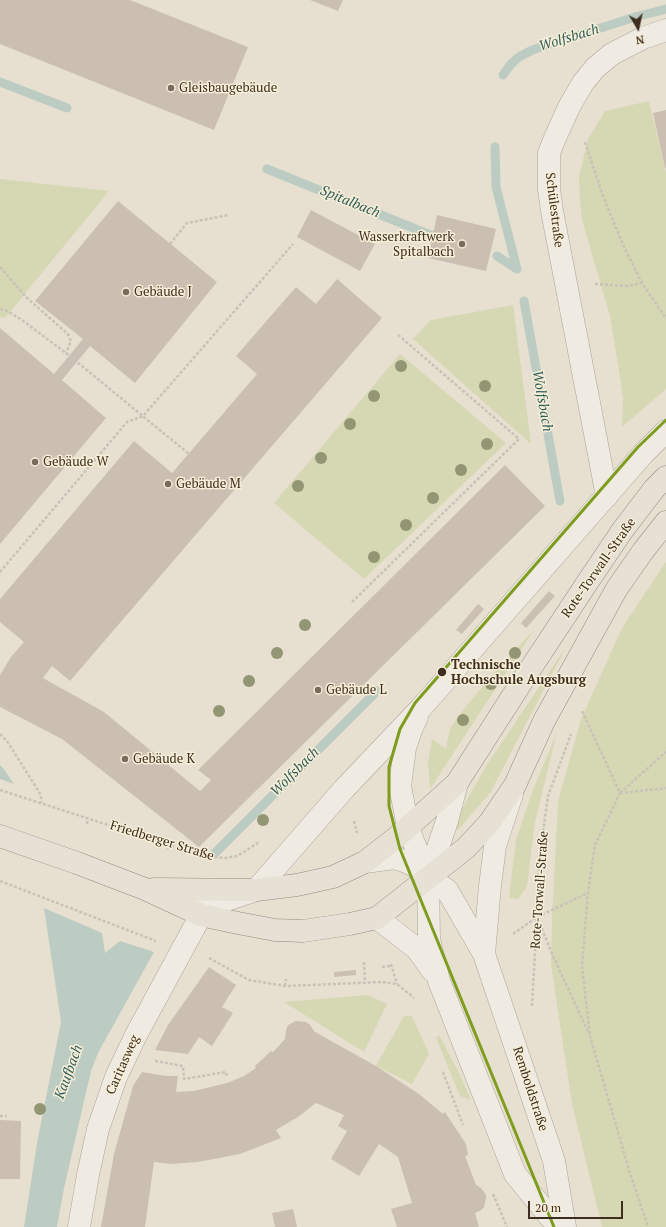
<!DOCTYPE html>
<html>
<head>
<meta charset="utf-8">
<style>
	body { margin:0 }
	#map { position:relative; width:666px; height:1227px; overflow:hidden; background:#e7e0d1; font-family:"PT Serif",serif }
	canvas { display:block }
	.north { position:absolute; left:618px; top:8px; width:40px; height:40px; -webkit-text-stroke:3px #f7eed8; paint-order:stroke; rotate:171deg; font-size:11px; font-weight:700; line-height:16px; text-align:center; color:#3d2e20 }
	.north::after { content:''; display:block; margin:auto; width:14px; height:18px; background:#3d2e20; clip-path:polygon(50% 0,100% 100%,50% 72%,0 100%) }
	.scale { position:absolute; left:528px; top:1201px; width:95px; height:18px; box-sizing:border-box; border:2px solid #3d2e20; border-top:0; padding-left:5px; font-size:12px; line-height:14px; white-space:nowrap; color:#3d2e20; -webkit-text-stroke:3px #f7eed8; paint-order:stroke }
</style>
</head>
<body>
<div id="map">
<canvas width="666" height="1227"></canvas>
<div class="north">N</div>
<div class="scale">20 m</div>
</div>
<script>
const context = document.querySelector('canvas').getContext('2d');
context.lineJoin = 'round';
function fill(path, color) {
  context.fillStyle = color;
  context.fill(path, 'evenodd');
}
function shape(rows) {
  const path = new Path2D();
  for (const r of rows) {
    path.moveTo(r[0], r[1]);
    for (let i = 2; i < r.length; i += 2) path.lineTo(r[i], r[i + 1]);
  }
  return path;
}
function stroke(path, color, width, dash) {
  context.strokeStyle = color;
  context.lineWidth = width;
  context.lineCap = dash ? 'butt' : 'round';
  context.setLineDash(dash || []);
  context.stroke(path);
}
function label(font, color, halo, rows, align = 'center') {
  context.font = font + ' "PT Serif",serif';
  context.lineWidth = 3;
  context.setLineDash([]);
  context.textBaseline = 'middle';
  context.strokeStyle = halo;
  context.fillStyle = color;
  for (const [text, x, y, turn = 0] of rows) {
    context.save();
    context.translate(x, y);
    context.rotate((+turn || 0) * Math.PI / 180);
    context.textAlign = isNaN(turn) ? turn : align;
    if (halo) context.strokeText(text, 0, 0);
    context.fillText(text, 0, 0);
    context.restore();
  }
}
const green = shape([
	[649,101,666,173,666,389,622,427,623,399,620,377,610,316,582,220,580,202,579,177,588,139,605,111],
	[0,179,109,191,5,318,0,317],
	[513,305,531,444,413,339,431,320],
	[400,354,506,443,364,579,274,503],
	[666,562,666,1227,602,1227,572,1104,551,965,552,920,558,801,581,719,622,628],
	[534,630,430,789,428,763,432,739,446,749,450,728,467,705,499,667],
	[566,647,490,793,458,830,455,828,455,825,463,807,488,763],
	[557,732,535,822,527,887,518,899,509,898,516,839,533,790],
	[368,995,387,1004,364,1052,284,1002],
	[404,1016,412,1016,429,1054,412,1084,376,1066],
	[439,1035,460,1075,471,1100,460,1096,436,1038]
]);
const water = shape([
	[0,765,3,768,14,784,0,779],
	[44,908,102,933,105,953,120,941,154,952,98,1053,91,1071,64,1188,57,1227,24,1227,37,1143,61,1022]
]);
const stream = shape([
	[503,75,511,64,519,57,532,50,635,17,666,9],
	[0,82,67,108],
	[495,147,496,187,517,269],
	[267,169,433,236],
	[497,256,517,269],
	[524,301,560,501],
	[214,854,377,691]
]);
const building = shape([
	[0,0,130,0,248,47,214,130,0,44],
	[310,0,343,0,338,11],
	[666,110,666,168,665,168,653,113],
	[118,201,217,282,135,383,90,346,62,380,106,418,0,544,0,328,54,374,83,339,35,301],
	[311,210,375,244,360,271,297,237],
	[437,215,496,229,486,271,428,258],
	[337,279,382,318,70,681,52,666,43,678,104,712,200,791,211,780,198,770,505,465,545,506,199,847,62,739,0,707,0,675,11,657,24,642,0,622,0,599,134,441,172,473,257,374,236,356,296,287,316,304],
	[549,591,555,596,526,628,521,623],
	[478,604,484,609,462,634,456,630],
	[209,967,236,985,222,1007,233,1013,212,1046,199,1037,188,1054,155,1050,168,1025],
	[356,970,356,975,334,977,334,972],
	[296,1021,306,1022,310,1025,315,1032,376,1066,419,1094,443,1114,445,1112,466,1144,468,1155,465,1156,476,1185,481,1188,486,1195,486,1199,484,1207,481,1210,475,1213,479,1227,397,1227,391,1209,412,1203,398,1157,379,1144,359,1176,331,1159,347,1131,338,1126,344,1115,316,1103,298,1117,276,1130,281,1138,240,1154,198,1162,171,1164,154,1162,145,1227,101,1227,114,1154,133,1086,142,1072,166,1076,178,1076,176,1092,194,1091,227,1083,244,1076,256,1068,255,1066,271,1051,273,1052,285,1039,286,1030,288,1025],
	[0,1120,21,1121,20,1179,0,1179],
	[293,1209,297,1227,275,1227,272,1213]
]);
const path = shape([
	[585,142,603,196,623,245,642,283,666,318],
	[170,244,187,223,229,215],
	[0,267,27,298,68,334,71,341,66,353],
	[595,284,627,286,642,283],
	[0,309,7,311,22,320,66,353,189,454],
	[0,572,127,422,143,416,293,244],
	[352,602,519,439,397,334],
	[582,711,620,793,595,845,588,892,582,967,590,1036,629,1170,648,1227],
	[0,734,7,741,41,795,41,803],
	[0,790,207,857,225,858,237,856,244,852,259,842],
	[620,793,666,752],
	[620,793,666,788],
	[354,821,357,833],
	[87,824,88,819],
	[168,849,169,845],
	[0,881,156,941],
	[538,919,553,956,589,1034],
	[513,934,537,917,588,893],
	[209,958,249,980,285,986,381,982,397,984,414,998],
	[364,962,365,983],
	[391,964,397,984],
	[382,967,391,966],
	[285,986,286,979],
	[532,1006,537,917,539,860,548,796,571,734],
	[155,1061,183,1066,184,1079,226,1072,227,1077],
	[443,1072,463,1125],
	[0,1116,7,1116],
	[493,1194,507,1227]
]);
const minor = shape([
	[607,496,552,211,549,189,549,153,555,138,570,105,583,83,595,68,612,54,643,38,666,30],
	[417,717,411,730,405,748,400,786,408,827,413,841,428,876],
	[457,783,447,821,428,877,429,939,439,981,515,1174,550,1217,560,1227],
	[365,862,394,858,404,861,413,865,428,877,447,890,484,954,554,1161,565,1227],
	[183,896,220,902,256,890,344,789,421,708,643,454,666,431],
	[377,918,417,949,432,970],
	[484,954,490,886,495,846,512,794],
	[79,1227,88,1175,98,1129,116,1077,136,1035,201,915]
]);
const major = shape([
	[0,836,77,863,145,889,201,915,238,923,275,930,303,931,350,924,377,918,466,848,490,822,515,785,544,721,616,590,643,551,666,522],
	[154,889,256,890,297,885,333,877,365,862,397,837,457,783,521,683,587,583,622,531,654,489,666,477]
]);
const pathBridge = shape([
	[58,377,87,343]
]);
const tram1 = shape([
	[554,1227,400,849,389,806,389,767,400,729,415,703,638,447,666,420]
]);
const trees = [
	[401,366],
	[485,386],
	[374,396],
	[350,424],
	[487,444],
	[321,458],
	[461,470],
	[298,486],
	[433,498],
	[406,525],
	[374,557],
	[305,625],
	[277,653],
	[515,653],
	[249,681],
	[491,684],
	[219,711],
	[463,720],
	[263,820],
	[40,1109]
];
const markers = [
	[171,88,4,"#786c5e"],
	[462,244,4,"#786c5e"],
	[126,292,4,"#786c5e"],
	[35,462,4,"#786c5e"],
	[168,484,4,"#786c5e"],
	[442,672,5,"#3d2e20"],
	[318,690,4,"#786c5e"],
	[125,759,4,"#786c5e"]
];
const poiNames = [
	["Gleisbaugebäude",179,88],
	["Wasserkraftwerk",454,237,"right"],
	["Spitalbach",454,252,"right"],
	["Gebäude J",134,292],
	["Gebäude W",43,462],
	["Gebäude M",176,484],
	["Gebäude L",326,690],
	["Gebäude K",133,759]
];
const streetNames = [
	["Schülestraße",554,210,83],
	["Rote-Torwall-Straße",599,568,-55],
	["Friedberger Straße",162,841,17],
	["Rote-Torwall-Straße",540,890,-86],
	["Caritasweg",123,1065,-66],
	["Remboldstraße",530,1089,72]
];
const stopNames = [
	["Technische",451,665],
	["Hochschule Augsburg",451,680]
];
const waterNames = [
	["Wolfsbach",569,38,-17],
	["Spitalbach",350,202,22],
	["Wolfsbach",542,401,80],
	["Wolfsbach",295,772,-45],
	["Kaufbach",69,1072,-70]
];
fill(green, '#d6d7b3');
fill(water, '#bcccc2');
stroke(stream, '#bcccc2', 9);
fill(building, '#cbbfb2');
stroke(minor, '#ada599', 23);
stroke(major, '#928b80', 23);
stroke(path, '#c8c2b9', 2.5, [3, 2]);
stroke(minor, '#efebe3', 22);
stroke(major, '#e6e1d4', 22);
stroke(pathBridge, '#c8c2b9', 2.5, [3, 2]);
stroke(tram1, '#7e9c1d', 3);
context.fillStyle = '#929673';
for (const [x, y] of trees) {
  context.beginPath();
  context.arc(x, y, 6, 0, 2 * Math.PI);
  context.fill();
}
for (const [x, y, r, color] of markers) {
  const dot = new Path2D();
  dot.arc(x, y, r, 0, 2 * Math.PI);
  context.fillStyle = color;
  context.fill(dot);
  stroke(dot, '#f7eed8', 1.5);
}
label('13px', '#3d2e20', '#f7eed8', poiNames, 'left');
label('13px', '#3d2e20', '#f7eed8', streetNames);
label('bold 13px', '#3d2e20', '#f7eed8', stopNames, 'left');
label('italic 14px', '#2f5d5a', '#f7eed8', waterNames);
</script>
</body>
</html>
